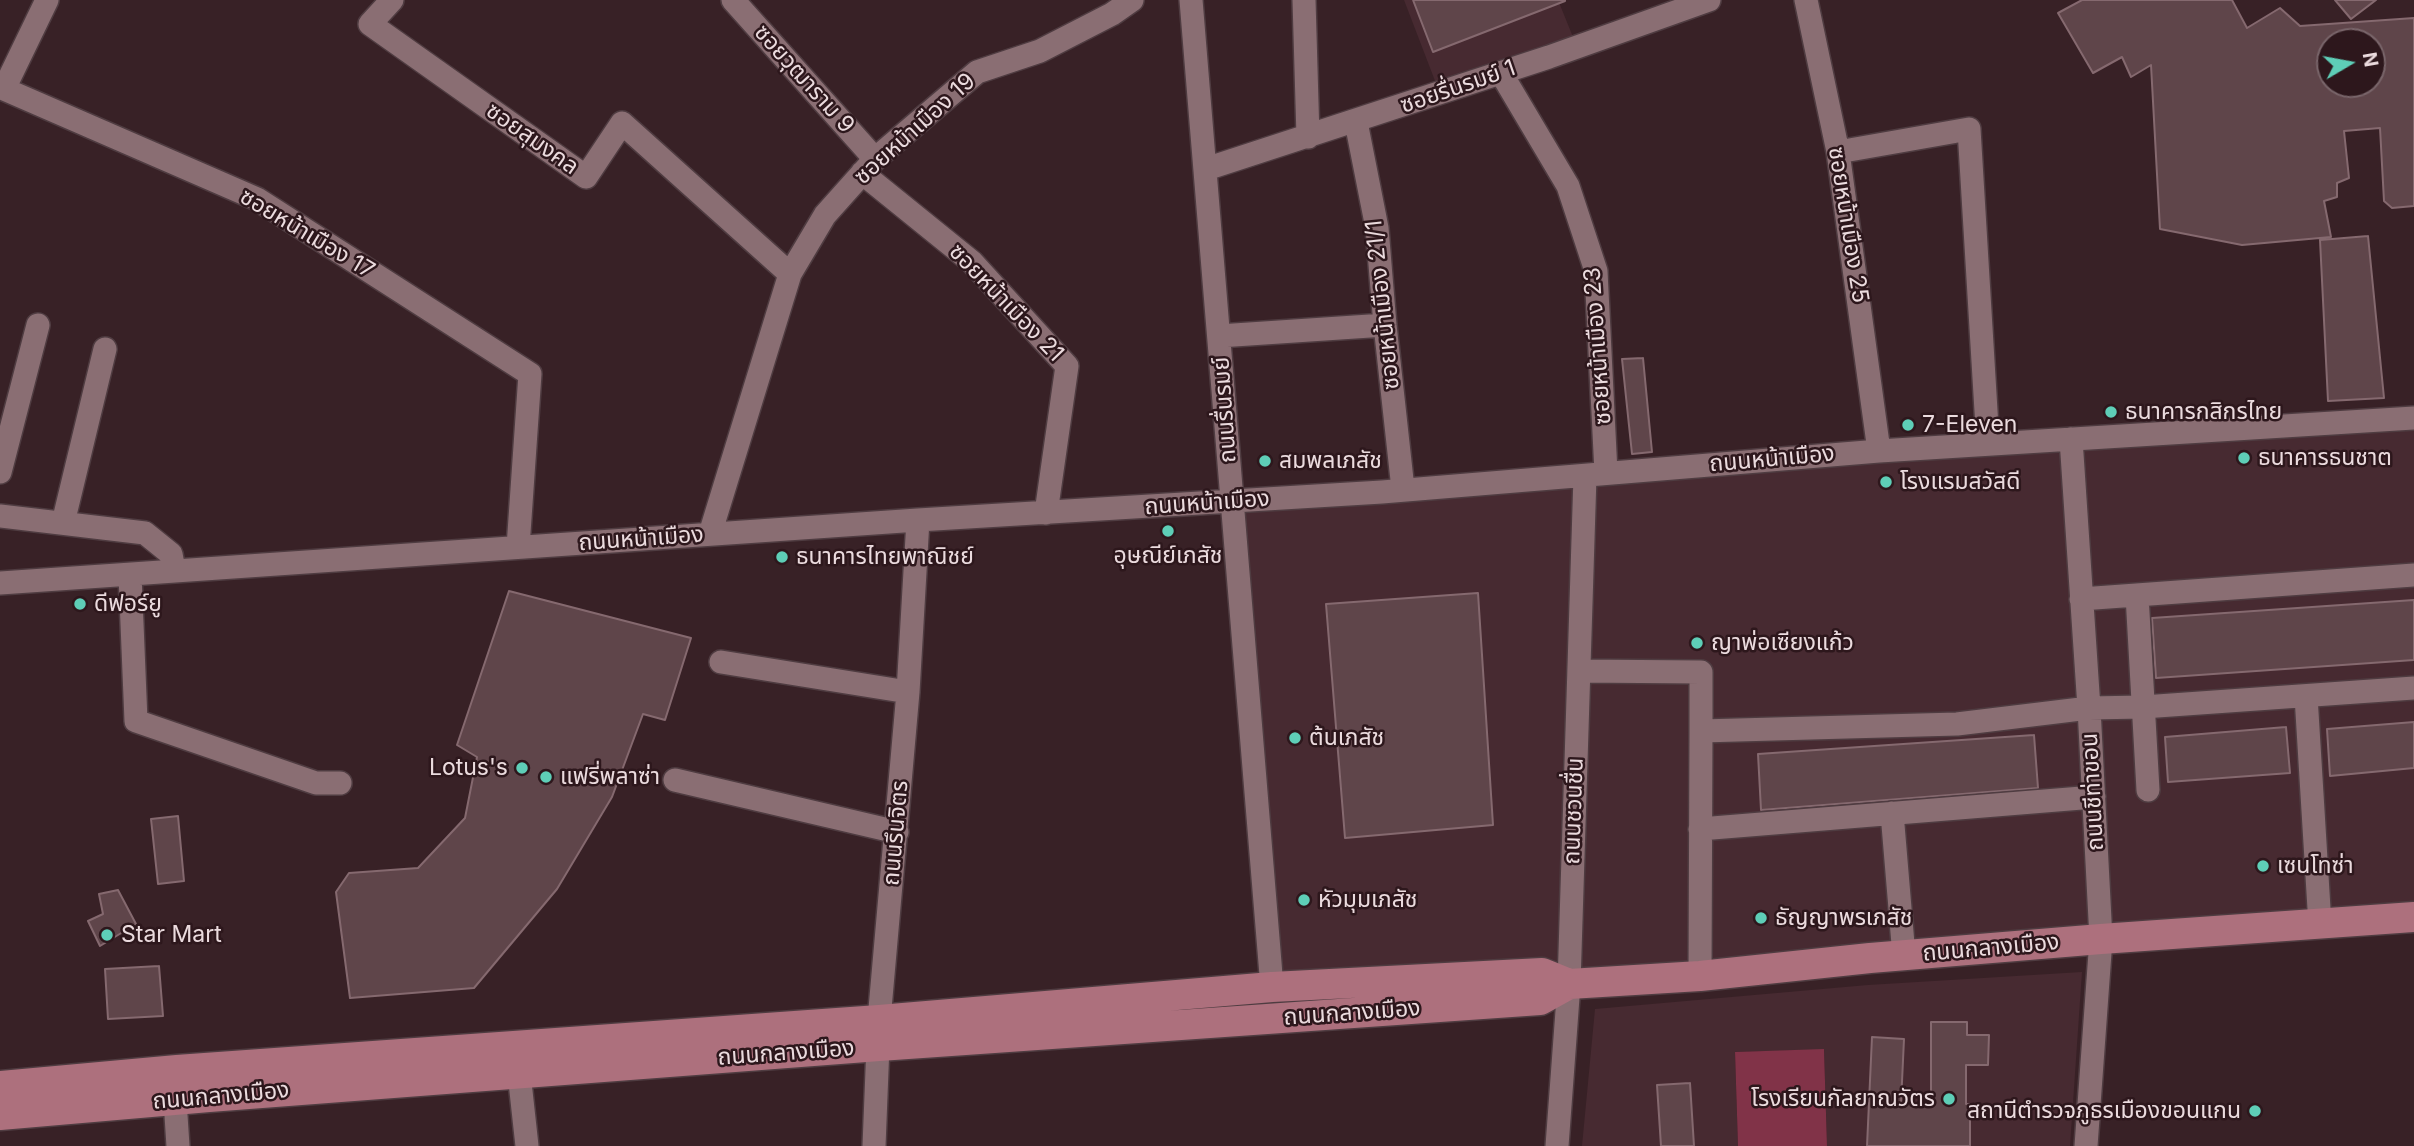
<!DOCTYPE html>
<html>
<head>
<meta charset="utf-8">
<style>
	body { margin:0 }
	#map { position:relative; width:2414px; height:1146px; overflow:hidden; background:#382126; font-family:Inter,sans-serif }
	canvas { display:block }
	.north { position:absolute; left:2316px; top:28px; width:70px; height:70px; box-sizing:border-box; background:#2d171c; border:2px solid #79656a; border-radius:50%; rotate:80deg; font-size:19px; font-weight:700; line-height:28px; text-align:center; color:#ebdbde }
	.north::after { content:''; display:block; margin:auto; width:24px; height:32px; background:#5eceb7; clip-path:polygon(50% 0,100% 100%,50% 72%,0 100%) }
</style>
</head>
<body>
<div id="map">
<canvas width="2414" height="1146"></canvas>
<div class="north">N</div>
</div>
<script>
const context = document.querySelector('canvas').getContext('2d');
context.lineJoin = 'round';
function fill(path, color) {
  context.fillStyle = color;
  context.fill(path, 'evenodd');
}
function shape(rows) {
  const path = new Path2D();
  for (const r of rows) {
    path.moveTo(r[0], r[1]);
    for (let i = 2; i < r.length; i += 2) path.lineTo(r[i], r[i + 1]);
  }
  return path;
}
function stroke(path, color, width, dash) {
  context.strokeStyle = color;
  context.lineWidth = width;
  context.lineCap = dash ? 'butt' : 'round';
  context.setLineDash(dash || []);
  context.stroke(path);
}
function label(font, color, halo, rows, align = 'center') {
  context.font = font + ' Inter,"Noto Sans Thai",sans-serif';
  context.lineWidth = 5;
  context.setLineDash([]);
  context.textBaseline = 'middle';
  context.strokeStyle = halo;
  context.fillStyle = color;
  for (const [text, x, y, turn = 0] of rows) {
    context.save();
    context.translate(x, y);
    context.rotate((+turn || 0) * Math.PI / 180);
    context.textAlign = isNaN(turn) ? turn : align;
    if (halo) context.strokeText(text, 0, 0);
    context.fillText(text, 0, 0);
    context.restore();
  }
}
const built = shape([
	[1404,0,1558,0,1573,37,1437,86],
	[2414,418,2414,917,1565,970,1275,977,1232,501],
	[2082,972,2070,1146,1827,1146,1824,1050,1735,1052,1738,1146,1582,1146,1595,1009,1868,985]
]);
const green = shape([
	[1824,1049,1827,1146,1738,1146,1735,1052]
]);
const building = shape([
	[1413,0,1565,0,1565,1,1433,52,1413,0],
	[2082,0,2232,0,2247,28,2280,8,2300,26,2414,18,2414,206,2392,208,2384,201,2380,128,2344,131,2349,178,2337,183,2337,197,2324,201,2331,237,2242,245,2160,229,2151,65,2131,77,2122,57,2093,73,2058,13,2082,0],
	[2330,42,2372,42,2372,84,2330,84,2330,42],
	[2335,0,2376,0,2351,19,2335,0],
	[2368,236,2384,398,2328,401,2320,240,2368,236],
	[1643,358,1652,452,1632,454,1622,359,1643,358],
	[509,591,691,638,665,720,643,714,612,797,557,889,474,988,350,998,336,892,349,873,418,868,465,818,477,757,457,745,509,591],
	[1478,593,1493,825,1345,838,1326,604,1478,593],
	[2414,600,2414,660,2156,678,2152,618,2414,600],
	[2414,722,2414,768,2330,776,2327,729,2414,722],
	[2286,727,2290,773,2168,782,2165,737,2286,727],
	[2034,735,2038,788,1761,810,1758,754,2034,735],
	[178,816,184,881,158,884,151,819,178,816],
	[118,890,136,924,100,946,88,921,103,914,99,894,118,890],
	[159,966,163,1016,108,1019,105,969,159,966],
	[1931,1022,1967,1022,1967,1035,1989,1035,1988,1065,1966,1065,1966,1104,1970,1104,1970,1146,1867,1146,1872,1037,1904,1039,1901,1103,1931,1104,1931,1022],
	[1690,1083,1694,1146,1661,1146,1657,1085,1690,1083]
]);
const minor = shape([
	[47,0,4,89,257,199,530,374,518,547],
	[392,0,370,24,586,177,622,123,790,274],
	[733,0,875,159],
	[1191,0,1272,987],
	[1304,0,1308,137],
	[1806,0,1838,152,1879,451],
	[1501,73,1568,186,1596,271,1606,473],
	[1356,122,1377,228,1385,325,1403,489],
	[1838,152,1969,129,1988,444],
	[1206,169,1549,57,1709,0],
	[862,173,972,262,1067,366,1046,513],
	[1219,336,1385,325],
	[2071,439,2089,708,2101,939,2086,1146],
	[0,472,38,325],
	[0,516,145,533,171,554,174,570],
	[63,523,105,349],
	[710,534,790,274,825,215,875,159,977,72,1040,51,1112,14,1132,0],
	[130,575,136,721,316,783,340,783],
	[0,583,918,520,1382,492,1879,451,2414,418],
	[2137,595,2148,790],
	[2081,599,2414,575],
	[721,662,908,692],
	[1579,671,1701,672,1701,731],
	[2306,696,2320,925],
	[675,780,897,832],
	[1892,813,1904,956],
	[1700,829,2094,797],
	[1700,976,1701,731,1957,724,2089,708,2143,707,2414,688],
	[519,1073,527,1146],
	[175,1100,178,1146],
	[874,1146,879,1020,908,692,918,520],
	[1557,1146,1569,984,1585,476]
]);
const major = shape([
	[0,1086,177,1070,879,1020,1272,987,1542,973,1569,984,1700,976,1870,958,2101,939,2414,917],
	[0,1115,209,1097,879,1046,1540,1000,1569,984]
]);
const markers = [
	[2111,412,7,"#5eceb7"],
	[1908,425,7,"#5eceb7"],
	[2244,458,7,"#5eceb7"],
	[1265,461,7,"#5eceb7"],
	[1886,482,7,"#5eceb7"],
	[1168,531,7,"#5eceb7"],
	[782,557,7,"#5eceb7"],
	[80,604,7,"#5eceb7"],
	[1697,643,7,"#5eceb7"],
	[1295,738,7,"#5eceb7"],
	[522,768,7,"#5eceb7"],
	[546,777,7,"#5eceb7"],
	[2263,866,7,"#5eceb7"],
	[1304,900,7,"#5eceb7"],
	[1761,918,7,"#5eceb7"],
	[107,935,7,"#5eceb7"],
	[1949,1099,7,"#5eceb7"],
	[2255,1111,7,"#5eceb7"]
];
const streetNames = [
	["ซอยวุฒาราม 9",804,79,48],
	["ซอยรื่นรมย์ 1",1458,87,-19],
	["ซอยหน้าเมือง 19",915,129,-42],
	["ซอยสุมงคล",532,139,35],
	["ซอยหน้าเมือง 25",1848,225,81],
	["ซอยหน้าเมือง 17",307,234,31],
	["ซอยหน้าเมือง 21",1006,303,46],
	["ซอยหน้าเมือง 21/1",1383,305,-96],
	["ซอยหน้าเมือง 23",1598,346,-94],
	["ถนนรื่นรมย์",1225,410,-94],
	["ถนนหน้าเมือง",1772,459,-5],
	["ถนนหน้าเมือง",1207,503,-4],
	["ถนนหน้าเมือง",641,539,-4],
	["ถนนชีท่าขอน",2093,792,-93],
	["ถนนชวนชื่น",1574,811,-88],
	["ถนนรึนจิตร",896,833,-85],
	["ถนนกลางเมือง",1991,948,-5],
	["ถนนกลางเมือง",1352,1013,-4],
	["ถนนกลางเมือง",786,1053,-4],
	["ถนนกลางเมือง",221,1096,-5]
];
const poiNames = [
	["ธนาคารกสิกรไทย",2125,412],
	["7-Eleven",1922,425],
	["ธนาคารธนชาต",2258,458],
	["สมพลเภสัช",1279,461],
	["โรงแรมสวัสดี",1900,482],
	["อุษณีย์เภสัช",1168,556,"center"],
	["ธนาคารไทยพาณิชย์",796,557],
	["ดีฟอร์ยู",94,604],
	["ญาพ่อเซียงแก้ว",1711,643],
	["ต้นเภสัช",1309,738],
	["Lotus's",508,768,"right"],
	["แฟรี่พลาซ่า",560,777],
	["เซนโทซ่า",2277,866],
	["หัวมุมเภสัช",1318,900],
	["ธัญญาพรเภสัช",1775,918],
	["Star Mart",121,935],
	["โรงเรียนกัลยาณวัตร",1935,1099,"right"],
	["สถานีตำรวจภูธรเมืองขอนแกน",2241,1111,"right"]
];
fill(built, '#472a31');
fill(green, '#813348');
fill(building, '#5f454a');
stroke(building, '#85696f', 2);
stroke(minor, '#4f3c41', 26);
stroke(major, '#4f3c41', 33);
stroke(minor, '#8a6e73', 23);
stroke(major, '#ad707d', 30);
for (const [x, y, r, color] of markers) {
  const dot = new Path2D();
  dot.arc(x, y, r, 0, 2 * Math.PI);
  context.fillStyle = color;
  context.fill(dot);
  stroke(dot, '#2d171c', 2.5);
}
label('23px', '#ebdbde', '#2d171c', streetNames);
label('23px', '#ebdbde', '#2d171c', poiNames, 'left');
</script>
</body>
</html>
